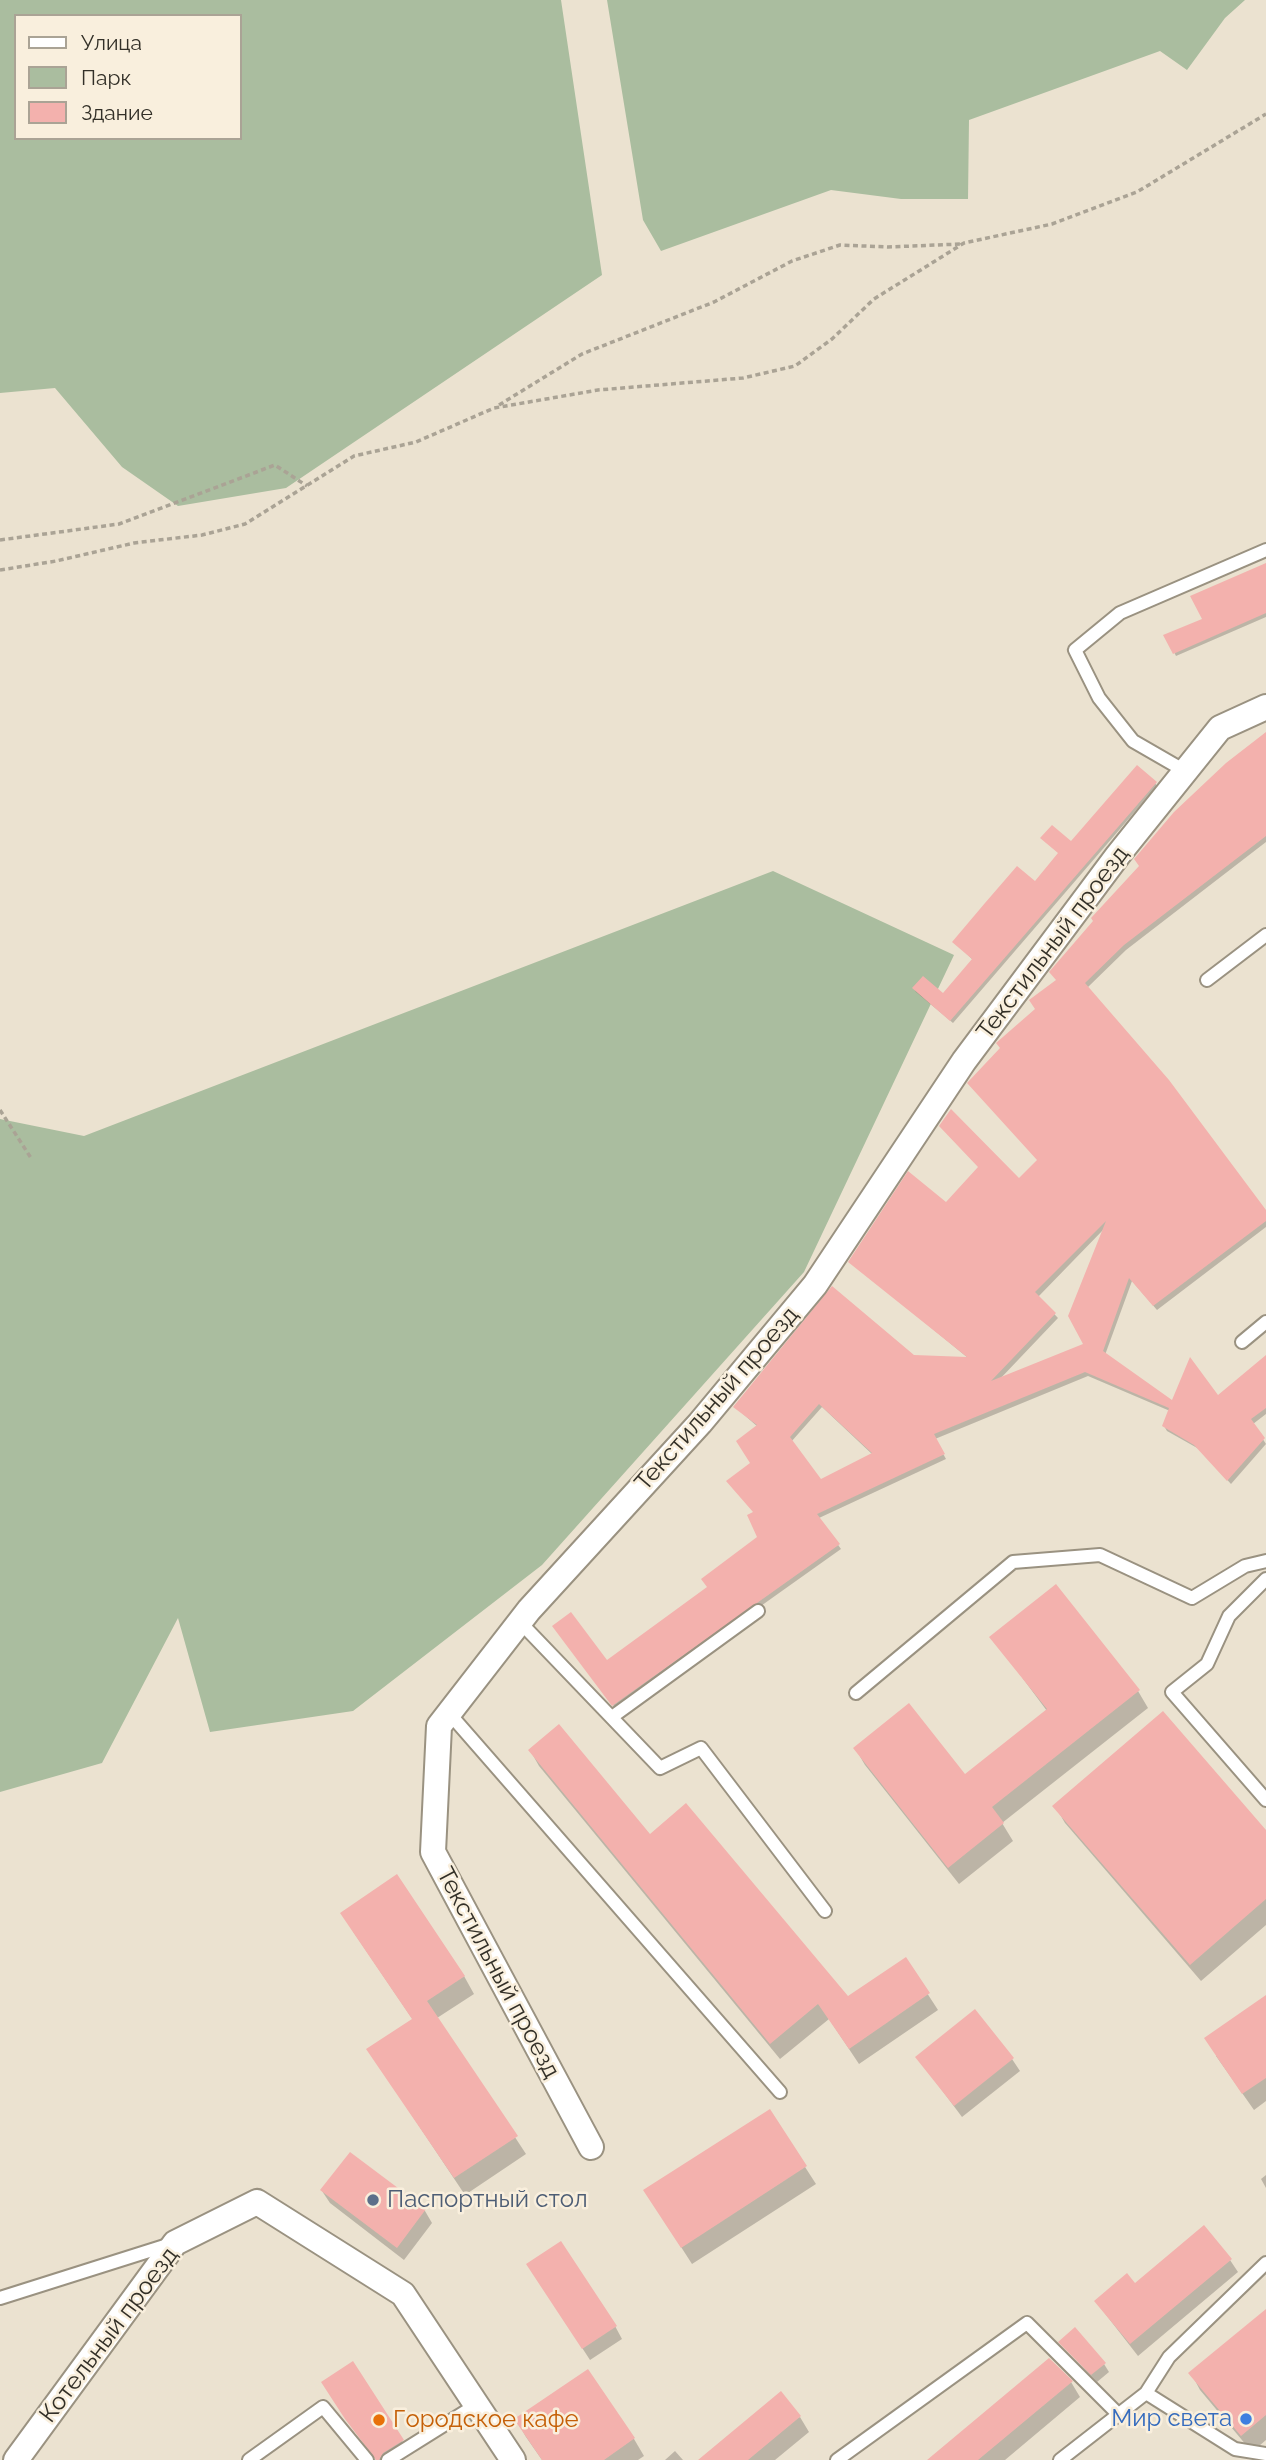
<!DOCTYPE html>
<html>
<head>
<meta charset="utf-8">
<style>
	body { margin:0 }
	#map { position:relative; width:1266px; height:2460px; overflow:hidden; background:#ebe2d0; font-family:Raleway,sans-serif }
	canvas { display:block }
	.legend { position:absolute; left:14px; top:14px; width:228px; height:126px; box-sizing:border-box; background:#f9efdd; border:2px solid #aaa395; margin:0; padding:9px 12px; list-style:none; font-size:21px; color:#333028 }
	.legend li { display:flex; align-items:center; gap:14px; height:35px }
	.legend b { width:35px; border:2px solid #aaa395 }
</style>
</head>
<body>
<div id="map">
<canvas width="1266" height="2460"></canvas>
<ul class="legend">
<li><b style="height:9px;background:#fff"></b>Улица</li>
<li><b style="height:19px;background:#aabd9f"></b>Парк</li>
<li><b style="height:19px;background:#f3b1ad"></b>Здание</li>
</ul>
</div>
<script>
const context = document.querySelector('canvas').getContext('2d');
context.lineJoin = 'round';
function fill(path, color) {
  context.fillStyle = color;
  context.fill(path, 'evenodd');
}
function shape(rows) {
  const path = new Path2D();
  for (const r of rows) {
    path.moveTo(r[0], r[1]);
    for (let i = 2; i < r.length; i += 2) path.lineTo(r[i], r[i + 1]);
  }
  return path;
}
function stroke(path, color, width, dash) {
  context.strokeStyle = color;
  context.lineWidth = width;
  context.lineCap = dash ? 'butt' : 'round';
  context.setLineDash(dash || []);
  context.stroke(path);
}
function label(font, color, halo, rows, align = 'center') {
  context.font = font + ' Raleway,sans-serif';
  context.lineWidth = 5;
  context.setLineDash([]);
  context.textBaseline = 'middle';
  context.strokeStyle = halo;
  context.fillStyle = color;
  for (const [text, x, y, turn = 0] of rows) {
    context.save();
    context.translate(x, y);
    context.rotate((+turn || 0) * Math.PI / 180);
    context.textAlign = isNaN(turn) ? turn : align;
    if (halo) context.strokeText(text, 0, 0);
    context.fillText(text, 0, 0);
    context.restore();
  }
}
const green = shape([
	[0,0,561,0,602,275,286,488,178,506,122,467,55,388,0,393],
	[16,16,240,16,240,138,16,138],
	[607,0,1245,0,1225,18,1187,70,1160,51,969,120,968,199,901,199,831,190,661,251,643,220],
	[773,871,954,955,804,1272,542,1565,353,1711,210,1732,178,1618,102,1763,0,1792,0,1119,84,1136]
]);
const shadow = shape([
	[1266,566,1266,617,1176,656,1166,636,1204,620],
	[1266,746,1266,842,1126,950,1087,988,1266,1213,1266,1227,1157,1310,1132,1281,1105,1355,1173,1403,1217,1398,1266,1357,1266,1414,1253,1424,1266,1444,1231,1484,1199,1449,1167,1431,1164,1426,1170,1411,1088,1376,935,1439,946,1459,819,1518,841,1549,616,1709,557,1630,606,1663,709,1588,759,1537,755,1513,728,1482,752,1464,758,1427,735,1407,914,1357,968,1358,851,1262,946,1204,1019,1180,1038,1161,1037,1010,1058,981],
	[1104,1229,1085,1345,999,1380,1058,1318,1038,1297],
	[822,1407,873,1455,820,1481,791,1442],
	[1155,783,1157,786,953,1023,916,992,914,989,943,996,973,960,954,942,1035,883,1060,854,1045,841,1071,844],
	[992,1637,1138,1691,1148,1708,1002,1823,1013,1841,959,1884,865,1765,855,1748,965,1776,1047,1711],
	[530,1750,650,1836,847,1998,905,1959,938,2010,859,2064,829,2019,780,2059,539,1766],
	[1055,1806,1266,1833,1266,1925,1201,1981,1065,1823],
	[352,1930,464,1976,474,1994,437,2018,526,2154,465,2195,379,2066,413,2020],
	[1266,1997,1266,2101,1254,2110,1216,2056],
	[917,2057,1012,2059,1020,2071,962,2117],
	[769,2111,816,2184,692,2264,656,2208],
	[1266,2175,1266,2188,1261,2179],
	[322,2191,425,2211,432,2223,404,2260,330,2203],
	[1230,2260,1238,2272,1138,2356,1096,2302,1135,2285],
	[536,2277,615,2326,622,2339,590,2360],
	[1266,2322,1266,2440,1252,2452,1200,2390,1191,2373],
	[1060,2342,1104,2364,1109,2372,1097,2382],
	[1049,2360,1071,2382,1080,2397,1005,2460,929,2460],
	[587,2372,634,2439,644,2456,638,2460,542,2460,526,2437,516,2420],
	[330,2395,402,2441,410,2453,400,2460,376,2460],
	[800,2417,809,2432,775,2460,701,2460],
	[675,2451,683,2460,665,2460]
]);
const building = shape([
	[1266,563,1266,613,1173,654,1163,635,1202,619,1190,596],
	[1266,732,1266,836,1124,945,1085,983,1169,1080,1266,1210,1266,1221,1153,1306,1129,1278,1103,1351,1172,1400,1190,1357,1218,1395,1266,1355,1266,1408,1251,1419,1265,1438,1227,1481,1194,1445,1162,1426,1169,1408,1085,1372,934,1434,945,1454,817,1514,840,1544,612,1706,552,1626,571,1612,607,1660,707,1587,701,1579,757,1537,747,1515,753,1512,726,1481,750,1463,736,1441,757,1425,733,1407,832,1286,914,1355,967,1357,848,1262,908,1171,946,1202,978,1167,939,1126,951,1109,1019,1178,1037,1160,967,1083,1000,1048,996,1043,1035,1009,1029,1000,1056,980,1049,972,1093,921,1091,918,1139,866,1134,859,1140,852,1174,812,1226,763],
	[1106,1221,1068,1316,1083,1344,991,1381,1056,1313,1035,1292],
	[819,1404,872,1453,821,1479,790,1437],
	[1137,765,1157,782,950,1021,912,988,923,976,943,993,972,959,952,942,985,903,1017,866,1035,881,1058,853,1040,838,1052,825,1071,841],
	[1056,1584,1140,1690,992,1807,1004,1823,948,1868,853,1748,909,1703,965,1774,1047,1709,989,1637],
	[1163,1711,1266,1830,1266,1899,1190,1965,1052,1806],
	[559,1724,650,1834,686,1803,848,1996,906,1957,930,1993,849,2049,818,2004,770,2044,528,1750],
	[397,1874,465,1976,427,2001,518,2136,454,2178,366,2049,412,2019,340,1913],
	[1266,1995,1266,2078,1242,2094,1204,2038],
	[975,2009,1014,2058,954,2106,915,2057],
	[770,2109,807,2166,681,2248,643,2190],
	[350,2152,426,2209,397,2248,320,2190],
	[1204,2225,1232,2259,1130,2344,1094,2301,1127,2273,1135,2283],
	[561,2241,617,2326,582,2349,526,2264],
	[1266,2309,1266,2415,1241,2436,1188,2373],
	[1075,2327,1106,2363,1091,2375,1058,2342],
	[1049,2358,1073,2381,978,2460,927,2460],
	[353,2361,404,2440,383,2453,379,2460,376,2460,345,2419,321,2382],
	[588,2369,635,2438,604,2460,542,2460,514,2419],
	[781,2391,801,2416,748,2460,698,2460]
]);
const path = shape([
	[499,405,582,354,714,302,792,261,840,245,888,247,961,244],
	[0,540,119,524,275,465,307,486],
	[0,570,56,561,134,543,202,535,245,524,354,456,416,442,494,408,598,390,743,378,795,366,832,339,874,299,964,243,1052,224,1137,192,1266,114],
	[0,1110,31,1158]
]);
const lane = shape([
	[1185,771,1133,741,1099,698,1075,650,1120,613,1266,550],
	[1207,980,1266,935],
	[1242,1342,1266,1322],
	[1266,1579,1229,1616,1207,1664,1172,1692,1266,1800],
	[520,1622,660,1768,701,1748,825,1911],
	[856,1693,1013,1562,1100,1555,1192,1598,1245,1566,1266,1561],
	[449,1713,780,2092],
	[612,1717,758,1611],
	[0,2298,171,2244],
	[1146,2393,1169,2357,1266,2263],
	[249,2460,323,2407,367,2460],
	[388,2460,476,2405],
	[837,2460,1027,2323,1118,2414],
	[1060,2460,1146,2393,1235,2449,1266,2454]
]);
const street = shape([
	[591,2147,433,1852,439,1726,529,1610,700,1423,815,1285,964,1061,1118,855,1220,728,1266,707],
	[16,2460,175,2243,257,2202,403,2294,513,2460]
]);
const markers = [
	[373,2200,7,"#5c6f8a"],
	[1246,2419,7,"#3f7fe0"],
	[379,2420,7,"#e8710a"]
];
const streetNames = [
	["Текстильный проезд",1053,943,-53],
	["Текстильный проезд",717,1399,-49],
	["Текстильный проезд",498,1973,62],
	["Котельный проезд",109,2335,-53]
];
const serviceNames = [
	["Паспортный стол",387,2200]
];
const shopNames = [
	["Мир света",1232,2419]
];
const foodNames = [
	["Городское кафе",393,2420]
];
fill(green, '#aabd9f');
fill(shadow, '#0003');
fill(building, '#f3b1ad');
stroke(lane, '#9a9281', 16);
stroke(street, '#9a9281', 28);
stroke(path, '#aaa395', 3.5, [5, 3.5]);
stroke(lane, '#fff', 12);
stroke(street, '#fff', 24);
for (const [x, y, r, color] of markers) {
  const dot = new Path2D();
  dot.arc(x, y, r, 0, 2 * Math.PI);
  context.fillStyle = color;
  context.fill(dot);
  stroke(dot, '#f9efdd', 2.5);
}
label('24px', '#333028', '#f9efdd', streetNames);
label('24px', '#4e5e75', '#f9efdd', serviceNames, 'left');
label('24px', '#366cbe', '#f9efdd', shopNames, 'right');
label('24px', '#c56008', '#f9efdd', foodNames, 'left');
</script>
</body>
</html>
